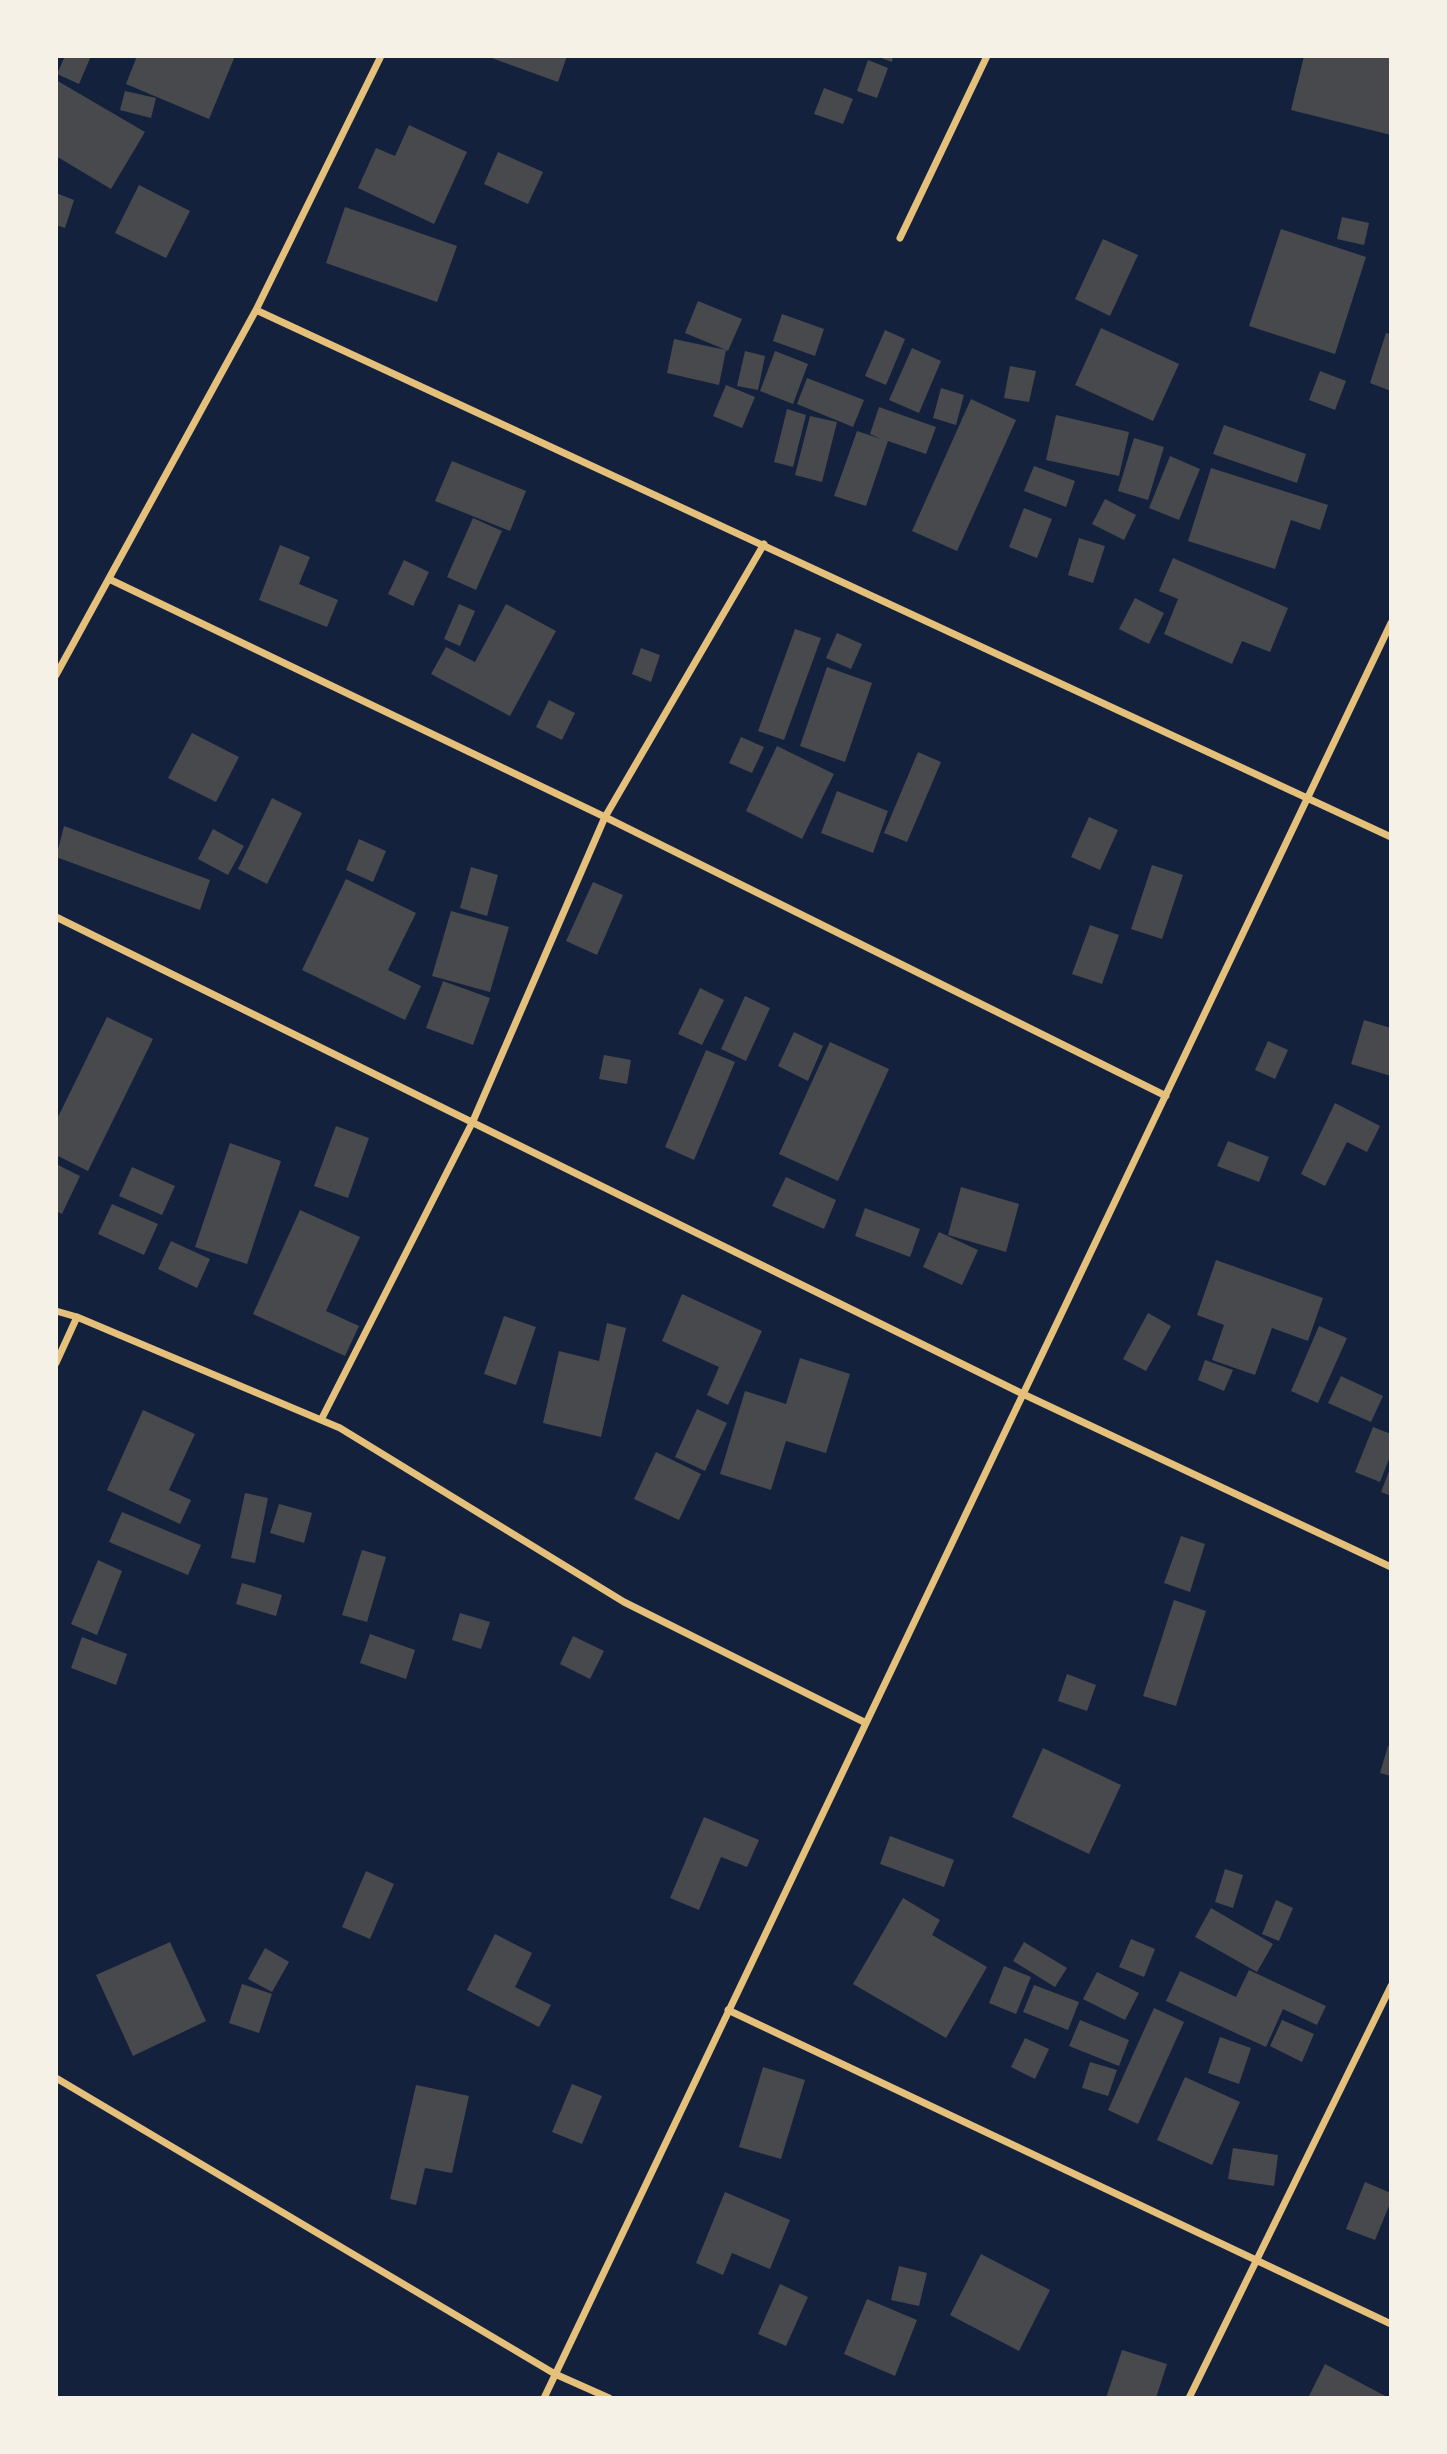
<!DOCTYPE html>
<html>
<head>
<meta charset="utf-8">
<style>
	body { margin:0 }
	#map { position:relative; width:1447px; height:2454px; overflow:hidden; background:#14213d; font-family:Figtree,sans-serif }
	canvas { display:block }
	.frame { position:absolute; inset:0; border:58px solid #f6f1e7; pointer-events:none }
</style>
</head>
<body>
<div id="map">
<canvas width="1447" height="2454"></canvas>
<div class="frame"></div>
</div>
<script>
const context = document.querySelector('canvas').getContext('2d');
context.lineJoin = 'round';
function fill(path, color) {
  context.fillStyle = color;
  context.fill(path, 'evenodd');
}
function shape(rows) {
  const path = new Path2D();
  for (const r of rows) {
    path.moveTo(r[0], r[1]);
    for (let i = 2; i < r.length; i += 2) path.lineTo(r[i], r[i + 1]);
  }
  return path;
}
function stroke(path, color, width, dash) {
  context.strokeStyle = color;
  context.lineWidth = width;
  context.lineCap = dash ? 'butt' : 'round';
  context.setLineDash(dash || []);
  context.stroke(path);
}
const building = shape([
	[65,56,91,56,79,84,57,74],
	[137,56,235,56,209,119,126,84],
	[486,56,567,56,558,82],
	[876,56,893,56,892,62],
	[1304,56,1391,56,1391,135,1291,110],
	[868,60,888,68,877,98,857,91],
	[56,80,145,132,111,189,56,156],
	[824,88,853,99,843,124,814,114],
	[125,91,156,98,151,118,120,110],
	[409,125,467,152,434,224,358,188,376,148,395,156],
	[498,152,543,172,528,204,484,184],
	[139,185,190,211,166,258,115,233],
	[56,193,74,200,65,228,56,225],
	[345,207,457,246,437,302,326,263],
	[1342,217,1369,223,1364,245,1337,239],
	[1281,229,1366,257,1335,354,1249,326],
	[1103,239,1138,255,1110,316,1075,299],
	[698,301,742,319,728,351,726,350,719,385,667,373,674,339,726,350,685,333],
	[782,314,824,329,815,356,773,341],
	[1101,328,1179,364,1153,421,1075,385],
	[885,330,905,339,886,385,865,376],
	[1386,333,1391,334,1391,391,1370,383],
	[912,348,941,361,919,413,889,400],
	[745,351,765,356,758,390,737,386],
	[775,351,808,364,793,404,760,391],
	[1010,366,1036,371,1029,402,1004,398],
	[1320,371,1346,381,1335,410,1309,400],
	[807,378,864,400,853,427,797,404],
	[726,385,755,397,742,428,713,416],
	[941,388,964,395,956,425,933,418],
	[971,399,1016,420,957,551,912,531],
	[879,407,936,427,926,454,888,441,866,506,834,496,857,431,881,439,870,434],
	[787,409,806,415,793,467,774,462],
	[1056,415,1129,432,1119,476,1046,460],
	[810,416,837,422,822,482,795,475],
	[1224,425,1306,454,1297,483,1213,454],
	[1134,438,1164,447,1148,500,1118,491],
	[1170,456,1200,469,1179,520,1149,508],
	[452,461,526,491,510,531,435,501],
	[1034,466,1075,481,1066,507,1024,491],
	[1211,468,1328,505,1320,530,1291,520,1275,569,1188,541],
	[1105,499,1136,515,1124,540,1092,524],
	[1024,508,1052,519,1037,558,1009,547],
	[473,518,502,531,476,590,447,577],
	[1079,538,1105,546,1093,583,1068,575],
	[280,545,310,557,299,584,338,600,327,627,259,600],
	[1173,558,1288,608,1270,652,1242,641,1232,664,1164,634,1178,599,1159,591],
	[404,560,429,572,413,606,388,594],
	[1135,598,1164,613,1149,644,1119,629],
	[459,604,475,611,460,646,444,639],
	[506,604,556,631,510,716,431,674,446,647,475,662],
	[795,629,821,638,784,740,758,731],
	[837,633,862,644,851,669,826,658],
	[641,648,660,655,651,682,632,674],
	[827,667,872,683,845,762,800,746],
	[549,700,575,713,562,740,536,727],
	[192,733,239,757,216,802,168,778],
	[741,737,764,747,752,773,729,763],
	[777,746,834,774,802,839,746,811],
	[918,752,941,762,907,842,884,833],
	[837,791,888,811,873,853,821,833],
	[272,798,302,813,267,884,238,869],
	[1089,817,1118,830,1100,870,1071,857],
	[64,826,210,880,200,910,56,857],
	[213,829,244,846,228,875,198,859],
	[359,839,386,851,373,882,346,870],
	[1152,865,1183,875,1162,939,1131,929],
	[471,867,498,875,487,916,460,908],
	[346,879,416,913,388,970,421,986,405,1020,302,970],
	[593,882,623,895,597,955,566,941],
	[451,911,509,927,490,992,432,976],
	[1090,925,1119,935,1102,984,1072,974],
	[443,981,490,998,473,1045,426,1028],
	[700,988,724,1000,702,1045,678,1034],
	[745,996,770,1008,746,1061,721,1049],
	[107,1017,153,1039,88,1171,56,1155,56,1121],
	[1364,1020,1391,1028,1391,1076,1351,1064],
	[794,1032,823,1046,808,1081,778,1066],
	[1268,1041,1288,1050,1275,1079,1255,1070],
	[830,1042,889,1069,838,1181,779,1154],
	[706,1050,735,1062,694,1160,665,1147],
	[604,1055,631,1060,627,1084,599,1079],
	[1335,1103,1380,1126,1367,1152,1347,1142,1325,1186,1301,1174],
	[336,1126,369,1138,348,1198,314,1186],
	[1228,1141,1269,1157,1259,1182,1217,1166],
	[230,1143,281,1161,247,1264,195,1247],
	[56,1164,80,1176,62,1214,56,1211],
	[132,1167,175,1186,162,1215,119,1196],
	[786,1177,836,1200,824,1229,772,1206],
	[961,1187,1019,1204,1006,1252,948,1235],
	[112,1204,158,1224,144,1255,98,1234],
	[865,1208,920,1229,910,1257,855,1236],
	[300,1210,360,1237,326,1311,359,1326,345,1356,253,1314],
	[939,1232,978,1250,962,1285,923,1267],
	[171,1241,210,1259,197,1288,158,1269],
	[1216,1260,1323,1298,1308,1341,1272,1328,1255,1375,1212,1360,1224,1325,1197,1315],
	[682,1294,762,1331,728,1405,707,1395,719,1367,662,1341],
	[1148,1313,1171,1326,1146,1371,1123,1359],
	[504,1316,536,1327,516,1385,484,1374],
	[607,1323,626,1328,601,1437,543,1423,559,1351,599,1361],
	[1319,1326,1347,1338,1318,1403,1291,1391],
	[800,1358,850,1374,826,1453,786,1441,771,1490,720,1474,745,1391,786,1404],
	[1205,1360,1233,1370,1224,1391,1198,1380],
	[1341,1376,1383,1396,1371,1422,1328,1403],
	[697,1409,727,1423,705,1471,675,1457],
	[143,1410,195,1434,169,1490,191,1500,180,1524,107,1490],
	[1373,1427,1391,1434,1391,1454,1380,1482,1355,1472],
	[656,1452,701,1474,679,1520,634,1499],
	[1391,1466,1391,1496,1381,1492],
	[245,1493,268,1498,255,1563,231,1558],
	[279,1504,312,1513,304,1543,270,1533],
	[122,1512,201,1545,188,1575,109,1542],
	[1181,1536,1205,1544,1190,1592,1164,1583],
	[362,1550,386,1557,367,1622,342,1615],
	[98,1560,122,1571,97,1635,71,1624],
	[242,1583,282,1595,276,1616,236,1604],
	[1174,1600,1206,1611,1176,1706,1143,1696],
	[460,1613,490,1622,481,1649,452,1640],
	[370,1634,415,1650,406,1679,360,1663],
	[573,1636,604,1651,590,1679,560,1664],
	[82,1637,127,1654,116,1685,71,1668],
	[1067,1674,1096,1685,1087,1711,1058,1701],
	[1388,1746,1391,1747,1391,1776,1380,1773],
	[1043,1748,1121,1785,1089,1854,1012,1817],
	[704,1817,759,1840,747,1867,721,1857,699,1910,670,1898],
	[890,1836,954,1860,944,1887,880,1864],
	[1225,1869,1243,1875,1233,1908,1215,1902],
	[366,1871,394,1884,370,1939,342,1927],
	[903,1898,940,1920,932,1935,987,1967,946,2038,853,1984],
	[1276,1900,1293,1908,1279,1941,1262,1934],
	[1211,1908,1273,1944,1257,1972,1195,1937],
	[495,1934,532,1953,515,1987,551,2005,539,2027,467,1990],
	[1131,1939,1155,1949,1144,1977,1119,1967],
	[170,1942,206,2021,133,2056,96,1975],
	[1024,1942,1067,1968,1055,1987,1013,1961],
	[265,1948,289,1962,272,1992,248,1979],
	[1004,1966,1031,1977,1016,2014,989,2003],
	[1249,1970,1326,2006,1317,2025,1283,2009,1266,2047,1166,2001,1180,1971,1236,1997],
	[1097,1972,1139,1993,1125,2020,1083,1999],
	[242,1984,272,1994,259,2033,229,2023],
	[1034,1985,1079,2002,1068,2030,1023,2012],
	[1154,2008,1184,2022,1138,2124,1108,2110],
	[1080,2020,1129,2040,1119,2066,1069,2046],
	[1282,2020,1314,2034,1302,2062,1270,2046],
	[1220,2037,1251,2048,1239,2084,1208,2073],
	[1025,2038,1049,2049,1035,2079,1011,2067],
	[1090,2062,1117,2070,1108,2096,1082,2088],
	[763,2067,805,2080,781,2159,739,2147],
	[1185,2077,1240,2102,1212,2165,1157,2140],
	[572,2084,602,2096,582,2144,552,2132],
	[416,2085,469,2096,452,2173,425,2168,416,2205,390,2199],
	[1233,2148,1278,2155,1274,2186,1228,2179],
	[1365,2182,1391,2193,1391,2201,1375,2240,1346,2229],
	[725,2192,790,2220,770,2269,732,2253,723,2275,696,2263],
	[981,2254,1050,2290,1019,2351,950,2315],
	[899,2266,927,2273,919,2306,891,2300],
	[780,2284,808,2297,786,2346,758,2334],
	[867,2299,917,2320,895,2376,844,2354],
	[1122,2350,1167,2364,1156,2398,1106,2398],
	[1325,2364,1389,2398,1308,2398]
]);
const minor = shape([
	[900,238,987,56],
	[256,310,1391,837],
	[109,579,605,817,1166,1096],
	[56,675,256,310,381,56],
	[56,917,1023,1394,1391,1567],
	[56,1311,77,1317,340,1428,624,1602,866,1723],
	[56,1363,77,1317],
	[321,1420,473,1121,605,817,764,544],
	[728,2010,1391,2324],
	[56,2078,555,2374,609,2398],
	[544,2398,1391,623],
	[1189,2398,1391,1986]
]);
fill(building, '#48494c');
stroke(minor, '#e5c07b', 7);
</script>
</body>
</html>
